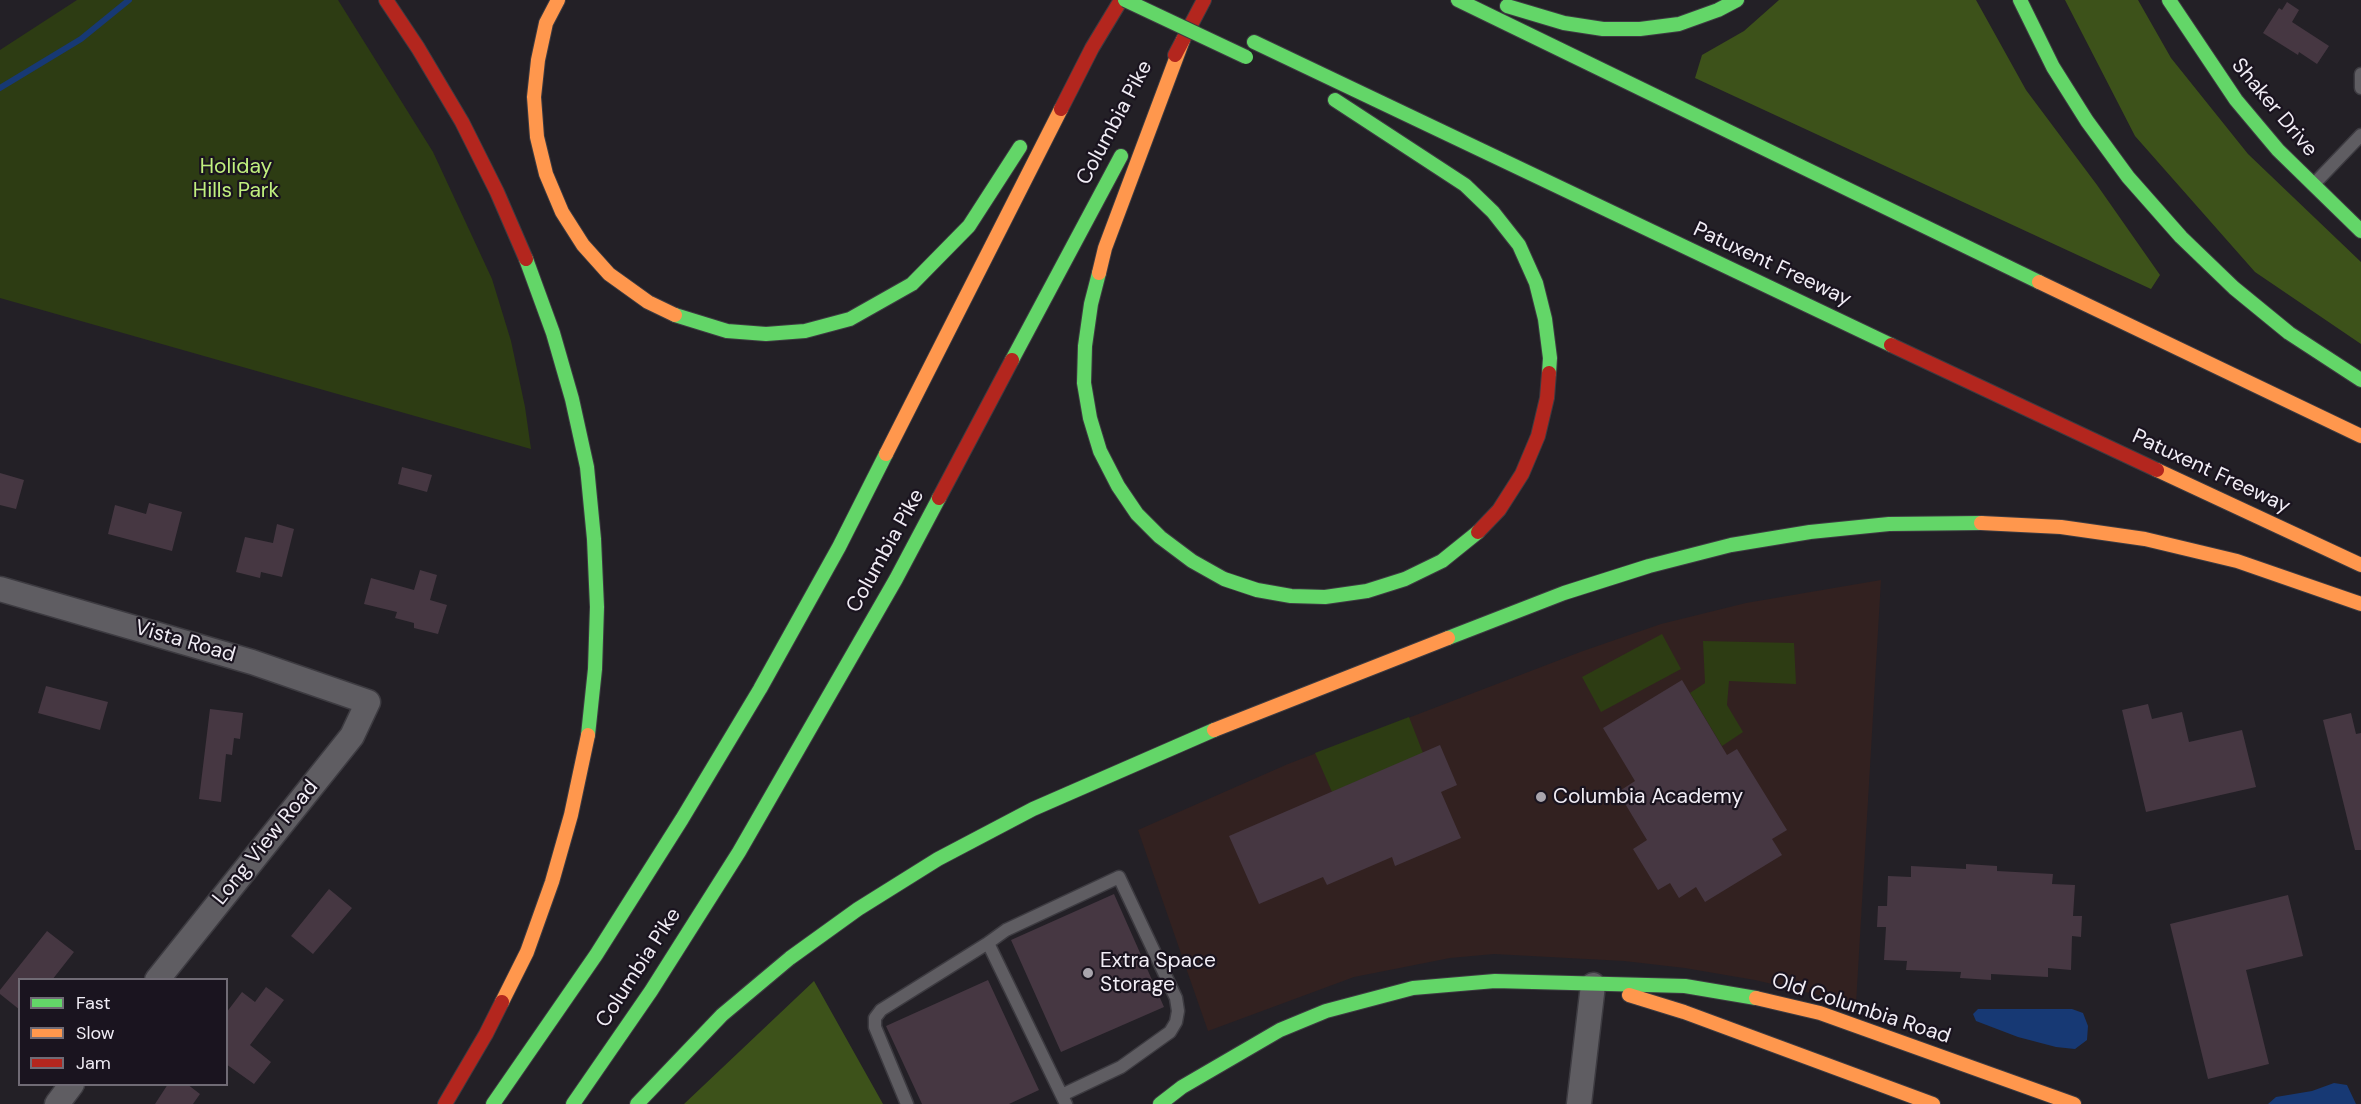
<!DOCTYPE html>
<html>
<head>
<meta charset="utf-8">
<style>
	body { margin:0 }
	#map { position:relative; width:2361px; height:1104px; overflow:hidden; background:#232026; font-family:"DM Sans",sans-serif }
	canvas { display:block }
	.legend { position:absolute; left:18px; top:978px; width:210px; height:108px; box-sizing:border-box; background:#1a141f; border:2px solid #706b75; margin:0; padding:8px 10px; list-style:none; font-size:18px; color:#f1edf5 }
	.legend li { display:flex; align-items:center; gap:12px; height:30px }
	.legend b { width:30px; border:2px solid #706b75 }
</style>
</head>
<body>
<div id="map">
<canvas width="2361" height="1104"></canvas>
<ul class="legend">
<li><b style="height:8px;background:#63d668"></b>Fast</li>
<li><b style="height:8px;background:#ff974d"></b>Slow</li>
<li><b style="height:8px;background:#b3261e"></b>Jam</li>
</ul>
</div>
<script>
const context = document.querySelector('canvas').getContext('2d');
context.lineJoin = 'round';
function fill(path, color) {
  context.fillStyle = color;
  context.fill(path, 'evenodd');
}
function shape(rows) {
  const path = new Path2D();
  for (const r of rows) {
    path.moveTo(r[0], r[1]);
    for (let i = 2; i < r.length; i += 2) path.lineTo(r[i], r[i + 1]);
  }
  return path;
}
function stroke(path, color, width, dash) {
  context.strokeStyle = color;
  context.lineWidth = width;
  context.lineCap = dash ? 'butt' : 'round';
  context.setLineDash(dash || []);
  context.stroke(path);
}
function label(font, color, halo, rows, align = 'center') {
  context.font = font + ' "DM Sans",sans-serif';
  context.lineWidth = 4.5;
  context.setLineDash([]);
  context.textBaseline = 'middle';
  context.strokeStyle = halo;
  context.fillStyle = color;
  for (const [text, x, y, turn = 0] of rows) {
    context.save();
    context.translate(x, y);
    context.rotate((+turn || 0) * Math.PI / 180);
    context.textAlign = isNaN(turn) ? turn : align;
    if (halo) context.strokeText(text, 0, 0);
    context.fillText(text, 0, 0);
    context.restore();
  }
}
const education = shape([
	[1881,580,1856,1004,1755,980,1685,968,1624,961,1494,954,1450,958,1354,977,1208,1031,1138,830,1288,764,1583,651,1661,624,1746,603]
]);
const green = shape([
	[77,0,338,0,433,152,492,279,511,341,525,407,531,449,0,298,0,50],
	[1662,634,1681,669,1601,712,1582,677],
	[1703,641,1794,643,1796,684,1729,681,1727,705,1743,732,1722,746,1690,693,1705,683],
	[1409,717,1423,753,1332,792,1315,753]
]);
const forest = shape([
	[1779,0,1976,0,2026,90,2097,185,2160,275,2151,289,1695,78,1702,55,1744,31],
	[2065,0,2138,0,2171,58,2248,154,2361,262,2361,344,2255,272,2135,136],
	[814,981,883,1104,684,1104]
]);
const water = shape([
	[1978,1009,2072,1009,2083,1013,2088,1026,2087,1040,2075,1049,2056,1047,2018,1037,1976,1021,1973,1014],
	[2334,1083,2347,1085,2356,1104,2268,1104,2276,1097,2312,1091]
]);
const stream = shape([
	[0,88,81,39,129,0]
]);
const building = shape([
	[2287,2,2299,10,2292,22,2329,46,2317,64,2299,52,2298,55,2263,33,2279,8,2282,10],
	[402,467,432,475,427,492,398,484],
	[0,473,24,480,16,509,0,505],
	[149,503,182,512,172,551,108,534,115,505,146,514],
	[277,524,294,529,282,577,261,572,260,578,236,572,245,537,273,543],
	[420,570,437,575,430,600,447,605,438,634,414,628,414,623,395,618,397,612,364,604,371,578,414,590],
	[1682,680,1727,755,1737,749,1787,830,1772,839,1782,855,1705,902,1696,887,1679,898,1670,883,1658,890,1633,849,1647,840,1618,792,1635,781,1603,728],
	[46,686,108,702,100,730,38,713],
	[2148,704,2152,719,2182,712,2189,742,2242,730,2256,787,2146,812,2122,710],
	[210,709,243,713,240,739,234,738,232,755,226,754,221,802,199,799],
	[2351,713,2356,734,2361,733,2361,850,2355,850,2323,720],
	[1440,745,1457,785,1441,792,1461,838,1395,866,1392,857,1327,885,1323,877,1259,904,1229,836],
	[1966,864,1997,866,1997,871,2053,874,2052,884,2075,885,2073,916,2082,916,2081,937,2072,936,2071,970,2048,968,2048,977,1991,974,1991,980,1960,978,1961,972,1906,970,1907,961,1884,960,1886,927,1877,927,1878,906,1887,906,1888,876,1911,877,1911,866,1966,869],
	[329,889,352,908,313,954,291,936],
	[1114,894,1164,1007,1061,1052,1011,940],
	[2288,895,2303,956,2246,970,2269,1064,2208,1079,2170,924],
	[47,931,74,952,52,980,20,980,20,1010,0,994,0,990],
	[988,980,1039,1090,1009,1104,922,1104,886,1026],
	[266,987,284,1000,250,1045,271,1062,254,1084,226,1064,226,1013,242,992,255,1002],
	[168,1084,187,1084,200,1094,193,1104,155,1104]
]);
const lane = shape([
	[2361,74,2361,88],
	[2313,185,2361,135],
	[988,943,1066,1104],
	[907,1104,875,1027,875,1018,881,1010,988,943,1006,930,1119,877,1176,998,1178,1011,1176,1022,1170,1032,1121,1067,1062,1095]
]);
const street = shape([
	[0,589,252,662,368,702,352,736,157,980],
	[57,1104,72,1084],
	[1579,1104,1593,985]
]);
const fast = shape([
	[1458,0,2039,282],
	[2020,0,2053,67,2087,121,2128,177,2181,237,2234,288,2289,333,2361,380],
	[2169,0,2236,100,2278,150,2361,231],
	[1507,6,1564,23,1603,29,1640,29,1679,24,1718,10,1737,0],
	[1254,42,1891,345],
	[1335,100,1465,185,1493,212,1519,245,1536,283,1545,319,1550,358,1549,373],
	[526,259,553,333,572,399,587,467,594,539,597,607,595,669,588,735],
	[1099,273,1091,304,1085,346,1084,383,1090,418,1100,451,1118,486,1137,514,1160,537,1192,561,1224,579,1257,590,1291,596,1325,597,1367,591,1405,579,1442,561,1478,532],
	[675,315,727,331,766,334,805,331,850,319,912,284,969,226,1020,147],
	[1012,360,1121,156],
	[1448,638,1564,593,1649,566,1731,545,1810,532,1889,524,1981,523],
	[493,1104,596,955,682,819,760,689,839,547,886,454],
	[573,1104,651,991,739,852,896,579,939,498],
	[637,1104,722,1015,790,958,858,909,938,859,1033,809,1214,730],
	[1160,1104,1182,1087,1280,1030,1326,1011,1413,988,1495,981,1685,986,1756,998]
]);
const slow = shape([
	[558,0,546,23,538,60,534,97,537,137,546,174,562,212,583,245,609,274,648,302,675,315],
	[1099,273,1105,248,1183,40],
	[2039,282,2361,436],
	[886,454,1061,109],
	[2157,470,2361,565],
	[1981,523,2061,527,2145,539,2237,561,2361,604],
	[1214,730,1448,638],
	[1629,995,1684,1012,1933,1104],
	[1756,998,1820,1013,2074,1104],
	[502,1002,527,952,552,882,571,815,588,735]
]);
const jam = shape([
	[386,0,418,48,462,122,497,192,526,259],
	[1175,55,1204,0],
	[1061,109,1092,48,1121,0],
	[1891,345,2157,470],
	[939,498,1012,360],
	[1478,532,1499,510,1522,474,1538,436,1547,398,1549,373],
	[445,1104,486,1034,502,1002]
]);
const fastBridge = shape([
	[1125,0,1246,57]
]);
const markers = [
	[1541,797,6,"#a9a5ad"],
	[1088,973,6,"#a9a5ad"]
];
const streetNames = [
	["Shaker Drive",2274,108,50],
	["Columbia Pike",1115,123,-62],
	["Patuxent Freeway",1772,265,25],
	["Patuxent Freeway",2211,472,25],
	["Columbia Pike",886,551,-61],
	["Vista Road",185,642,16],
	["Long View Road",266,843,-51],
	["Columbia Pike",639,968,-57],
	["Old Columbia Road",1861,1009,18]
];
const parkNames = [
	["Holiday",236,167],
	["Hills Park",236,191]
];
const poiNames = [
	["Columbia Academy",1553,797],
	["Extra Space",1100,961],
	["Storage",1100,985]
];
fill(education, '#322120');
fill(green, '#2d3c13');
fill(forest, '#3d521a');
fill(water, '#173974');
stroke(stream, '#173974', 6);
fill(building, '#463742');
stroke(lane, '#3d3b41', 15);
stroke(street, '#3d3b41', 27);
stroke(fast, '#3d3b41', 16);
stroke(slow, '#3d3b41', 16);
stroke(jam, '#3d3b41', 16);
stroke(lane, '#5f5d62', 12);
stroke(street, '#5f5d62', 24);
stroke(fast, '#63d668', 14);
stroke(slow, '#ff974d', 14);
stroke(jam, '#b3261e', 14);
stroke(fastBridge, '#3d3b41', 16, []);
stroke(fastBridge, '#63d668', 14);
for (const [x, y, r, color] of markers) {
  const dot = new Path2D();
  dot.arc(x, y, r, 0, 2 * Math.PI);
  context.fillStyle = color;
  context.fill(dot);
  stroke(dot, '#1a141f', 2);
}
label('21px', '#f1edf5', '#1a141f', streetNames);
label('21px', '#c0ef7e', '#1a141f', parkNames);
label('21px', '#f1edf5', '#1a141f', poiNames, 'left');
</script>
</body>
</html>
